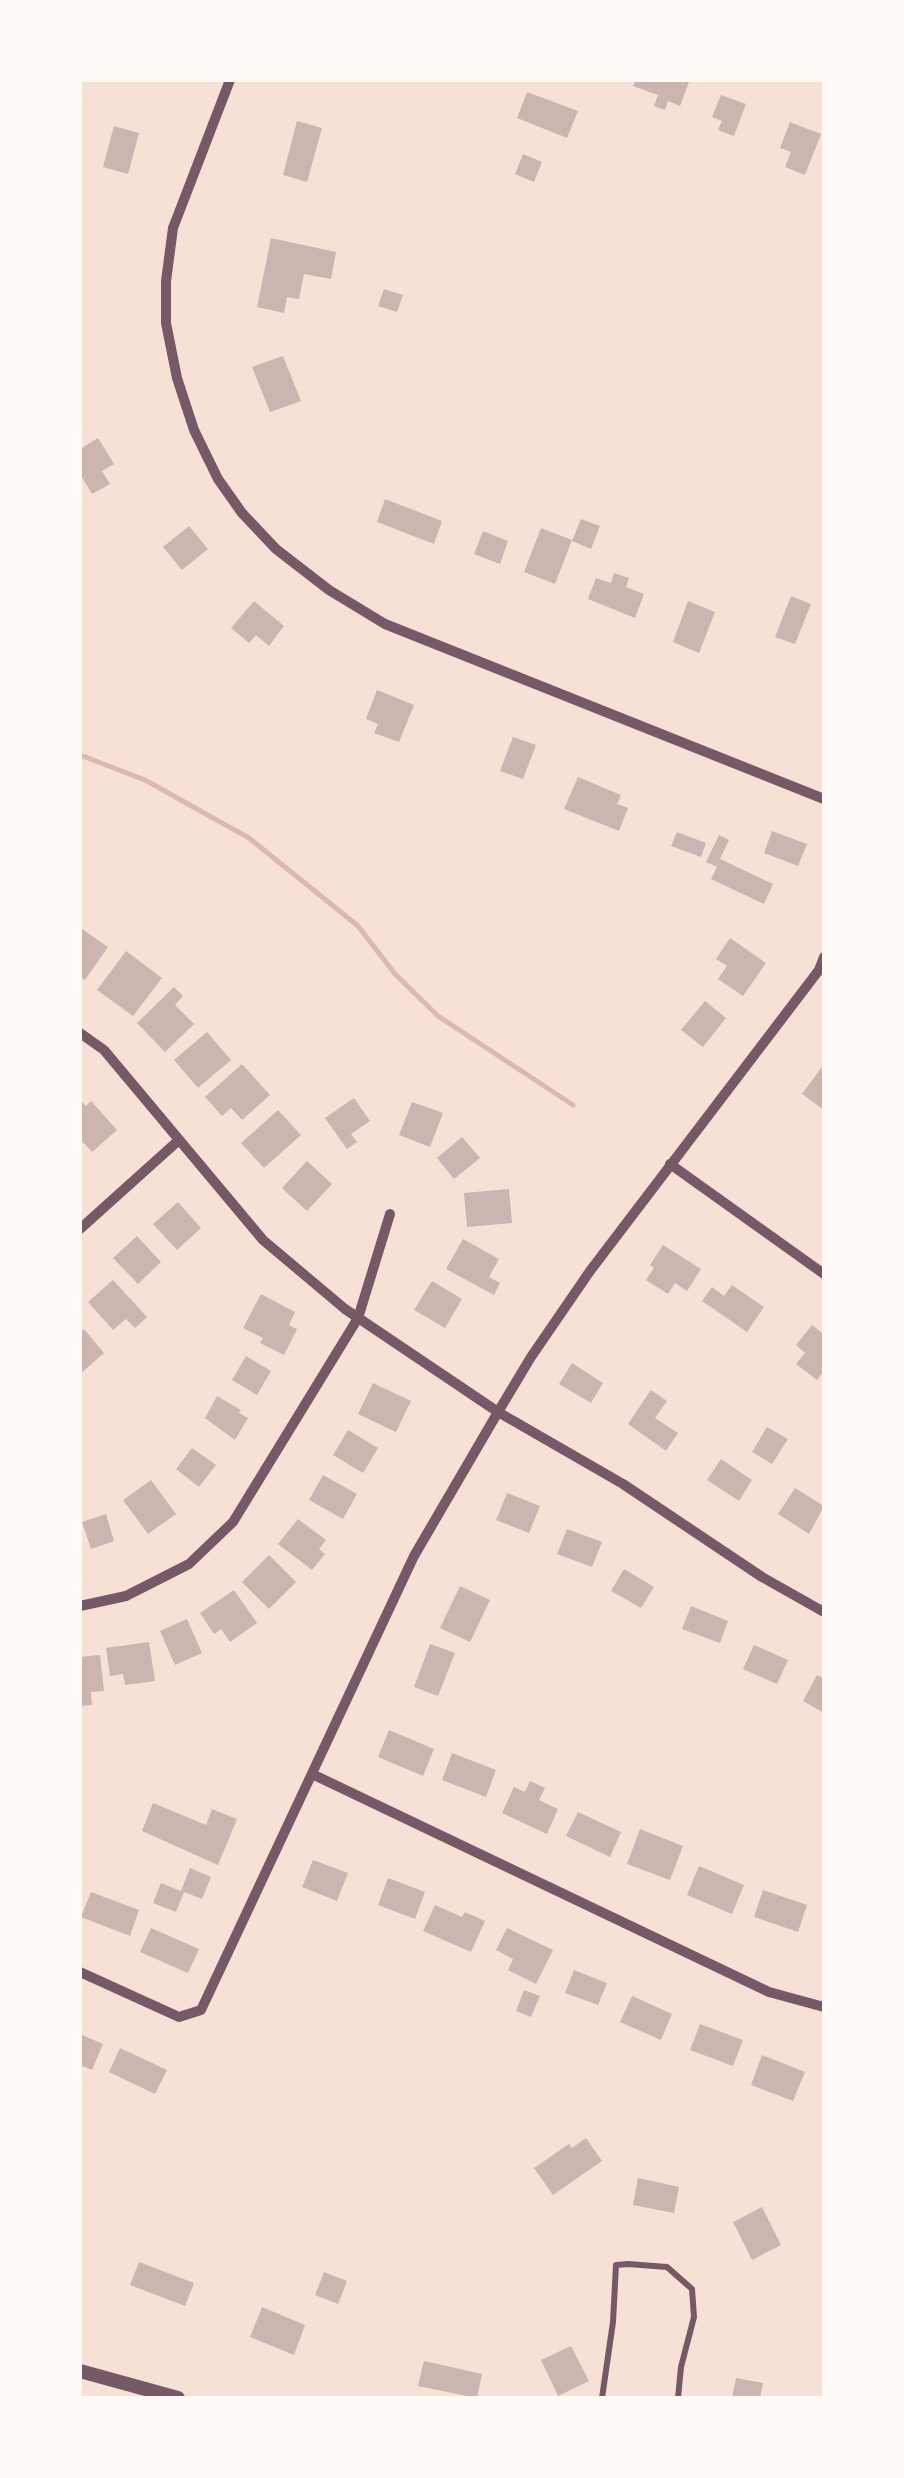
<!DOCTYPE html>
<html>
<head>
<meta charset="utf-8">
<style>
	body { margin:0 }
	#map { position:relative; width:904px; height:2478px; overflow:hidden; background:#f7e1d7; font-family:Signika,sans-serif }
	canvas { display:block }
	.frame { position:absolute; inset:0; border:82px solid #fffaf5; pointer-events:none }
</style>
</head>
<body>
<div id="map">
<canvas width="904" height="2478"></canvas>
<div class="frame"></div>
</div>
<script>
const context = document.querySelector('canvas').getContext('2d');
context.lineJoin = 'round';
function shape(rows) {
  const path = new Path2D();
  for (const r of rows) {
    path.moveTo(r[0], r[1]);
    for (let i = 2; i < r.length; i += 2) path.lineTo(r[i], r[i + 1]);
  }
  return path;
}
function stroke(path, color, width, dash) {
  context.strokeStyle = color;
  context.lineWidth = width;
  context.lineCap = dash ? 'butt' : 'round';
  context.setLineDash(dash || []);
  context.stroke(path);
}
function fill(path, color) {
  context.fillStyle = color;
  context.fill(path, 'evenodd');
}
const stream = shape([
	[80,755,145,780,249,838,358,926,395,974,438,1016,573,1105]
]);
const building = shape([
	[636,80,684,80,689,82,680,106,668,101,665,110,654,106,658,95,633,86],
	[527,92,578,111,567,138,517,118],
	[721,95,746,104,734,136,718,130,722,121,712,117],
	[297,121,322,128,307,182,283,175],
	[790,122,821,134,805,175,785,167,791,152,780,148],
	[114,126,139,133,128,174,103,167],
	[523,154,542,162,534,182,515,174],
	[271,238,336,252,331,279,304,274,299,299,287,297,284,313,257,307],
	[384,289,403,295,397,312,378,306],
	[283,356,301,401,270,412,252,367],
	[98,438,114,464,102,471,110,484,92,494,80,474,80,449],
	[385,499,442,521,434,544,377,522],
	[581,519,600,526,591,549,572,541],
	[189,526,208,549,182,570,163,547],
	[541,528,572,540,555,584,524,572],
	[483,531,508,541,500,564,474,554],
	[614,573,629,578,626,587,644,594,635,618,588,599,596,578,611,583],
	[791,596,811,604,795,644,775,637],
	[254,601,284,626,269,646,256,635,249,643,231,628],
	[688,601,715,612,699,653,673,642],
	[377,690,414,705,399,742,374,733,378,724,366,719],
	[513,737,536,745,523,779,500,771],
	[578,777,621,795,617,804,628,808,619,831,564,809],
	[772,831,807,844,798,866,764,853],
	[677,832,706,843,701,857,671,846],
	[719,835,729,840,720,859,773,884,764,904,711,879,717,867,706,862],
	[82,929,108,947,85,980,80,977],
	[730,938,766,963,743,996,718,979,727,966,716,959],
	[126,951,162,978,133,1016,97,990],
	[174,987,183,996,175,1005,194,1024,165,1052,137,1023],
	[705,1001,726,1018,703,1047,681,1030],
	[207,1032,231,1060,198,1088,174,1060],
	[242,1064,270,1095,242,1120,231,1108,222,1116,205,1097],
	[824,1064,824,1110,802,1094],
	[354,1098,370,1121,351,1134,357,1142,347,1149,325,1118],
	[80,1100,86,1106,91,1101,117,1130,92,1152,80,1139],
	[412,1102,443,1113,430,1147,399,1135],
	[278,1110,301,1135,264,1168,241,1143],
	[462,1137,480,1158,454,1179,437,1158],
	[307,1161,332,1184,307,1211,282,1188],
	[509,1189,512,1223,467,1227,464,1193],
	[178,1202,201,1228,177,1250,153,1224],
	[137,1236,161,1262,138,1284,113,1258],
	[463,1239,499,1259,489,1277,500,1283,494,1295,446,1269],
	[663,1245,701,1269,687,1291,675,1283,668,1294,646,1280,654,1268,650,1265],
	[113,1280,147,1317,135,1328,126,1319,113,1330,88,1302],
	[432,1281,462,1299,445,1328,414,1310],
	[732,1285,764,1307,747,1332,702,1301,712,1287,724,1296],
	[261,1294,295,1312,289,1325,297,1329,284,1355,260,1343,263,1338,243,1328],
	[812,1325,824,1334,824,1371,817,1380,796,1364,805,1353,796,1345],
	[84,1329,104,1353,80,1374,80,1333],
	[246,1356,271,1371,257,1395,232,1380],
	[572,1363,603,1383,591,1403,559,1384],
	[373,1383,411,1401,396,1432,358,1414],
	[651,1390,667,1401,655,1418,678,1433,666,1451,628,1424],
	[217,1396,241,1410,239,1413,248,1418,235,1440,205,1418],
	[767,1427,788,1439,772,1464,752,1452],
	[348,1430,378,1448,363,1473,333,1455],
	[192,1448,216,1465,199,1487,176,1469],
	[721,1459,752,1480,739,1501,707,1480],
	[323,1475,357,1494,343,1519,309,1500],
	[151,1480,176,1514,148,1534,123,1500],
	[795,1488,824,1506,809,1534,778,1514],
	[507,1493,540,1506,529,1533,496,1520],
	[106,1514,114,1541,91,1549,82,1522],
	[298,1519,326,1540,319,1549,325,1554,312,1570,278,1544],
	[567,1529,602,1542,592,1567,557,1554],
	[269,1555,296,1582,269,1609,242,1582],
	[624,1569,654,1587,641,1608,611,1591],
	[460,1586,490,1600,470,1642,440,1628],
	[234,1590,257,1623,230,1642,221,1629,214,1634,200,1613],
	[691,1606,728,1621,720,1643,682,1629],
	[187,1619,202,1653,175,1665,160,1631],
	[149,1642,155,1681,125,1685,123,1674,110,1676,106,1648],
	[430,1644,455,1653,438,1696,414,1687],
	[754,1645,788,1660,777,1684,743,1669],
	[100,1655,104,1691,91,1692,92,1705,80,1706,80,1657],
	[817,1675,824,1678,824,1713,803,1701],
	[389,1730,434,1749,423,1776,378,1757],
	[452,1753,496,1770,486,1797,442,1780],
	[530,1781,545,1788,539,1800,558,1809,547,1834,502,1813,514,1787,525,1792],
	[153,1803,206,1825,212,1809,237,1819,218,1865,142,1831],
	[578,1812,621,1832,610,1857,566,1836],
	[640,1829,683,1846,670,1880,627,1864],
	[313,1860,348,1873,337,1901,302,1887],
	[699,1866,744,1885,732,1914,687,1895],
	[190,1868,211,1877,202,1899,184,1892,176,1912,153,1903,161,1883,181,1891],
	[388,1878,425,1892,415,1919,378,1905],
	[763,1890,807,1905,798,1932,754,1917],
	[91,1892,139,1910,130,1936,81,1917],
	[435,1905,462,1917,465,1912,485,1921,471,1952,423,1931],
	[151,1928,199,1949,188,1973,140,1952],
	[507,1928,553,1950,536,1984,508,1970,513,1959,496,1950],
	[574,1970,607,1983,598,2005,565,1993],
	[524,1990,540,1996,531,2017,516,2011],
	[632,1996,672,2014,661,2040,620,2022],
	[700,2024,743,2040,733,2066,690,2050],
	[80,2034,103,2044,92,2070,80,2065],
	[120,2048,167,2070,155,2094,109,2072],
	[762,2055,805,2072,793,2101,751,2085],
	[586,2138,602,2161,553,2195,534,2168,569,2144,572,2148],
	[638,2178,679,2187,674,2213,633,2205],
	[762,2207,781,2245,752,2260,733,2222],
	[139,2262,194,2283,185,2306,130,2285],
	[324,2272,347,2281,338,2304,315,2295],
	[262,2307,305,2325,294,2355,250,2337],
	[571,2346,589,2381,558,2396,541,2360],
	[424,2361,482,2374,477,2398,418,2386],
	[736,2378,763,2383,760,2398,732,2398]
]);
const service = shape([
	[602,2398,613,2322,616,2265,628,2264,667,2267,692,2289,694,2317,681,2367,678,2398]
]);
const minor = shape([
	[230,80,173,228,166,281,166,323,177,378,194,430,218,479,242,513,276,549,329,590,385,624,824,799],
	[80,1033,104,1050,263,1240,345,1309,498,1412,623,1484,762,1577,824,1612],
	[670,1164,824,1274],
	[80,1229,179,1140],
	[80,1606,126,1596,189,1564,233,1522,358,1318,390,1214],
	[312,1774,769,1992,824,2007],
	[80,1972,179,2017,201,2010,414,1556,498,1412,531,1357,590,1271,819,970,824,957]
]);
const tertiary = shape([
	[80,2371,178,2398]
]);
stroke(stream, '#dcb8b0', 5);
fill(building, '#ccb4b1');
stroke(service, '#755966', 6);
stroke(minor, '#755966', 10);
stroke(tertiary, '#755966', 14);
</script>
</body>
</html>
